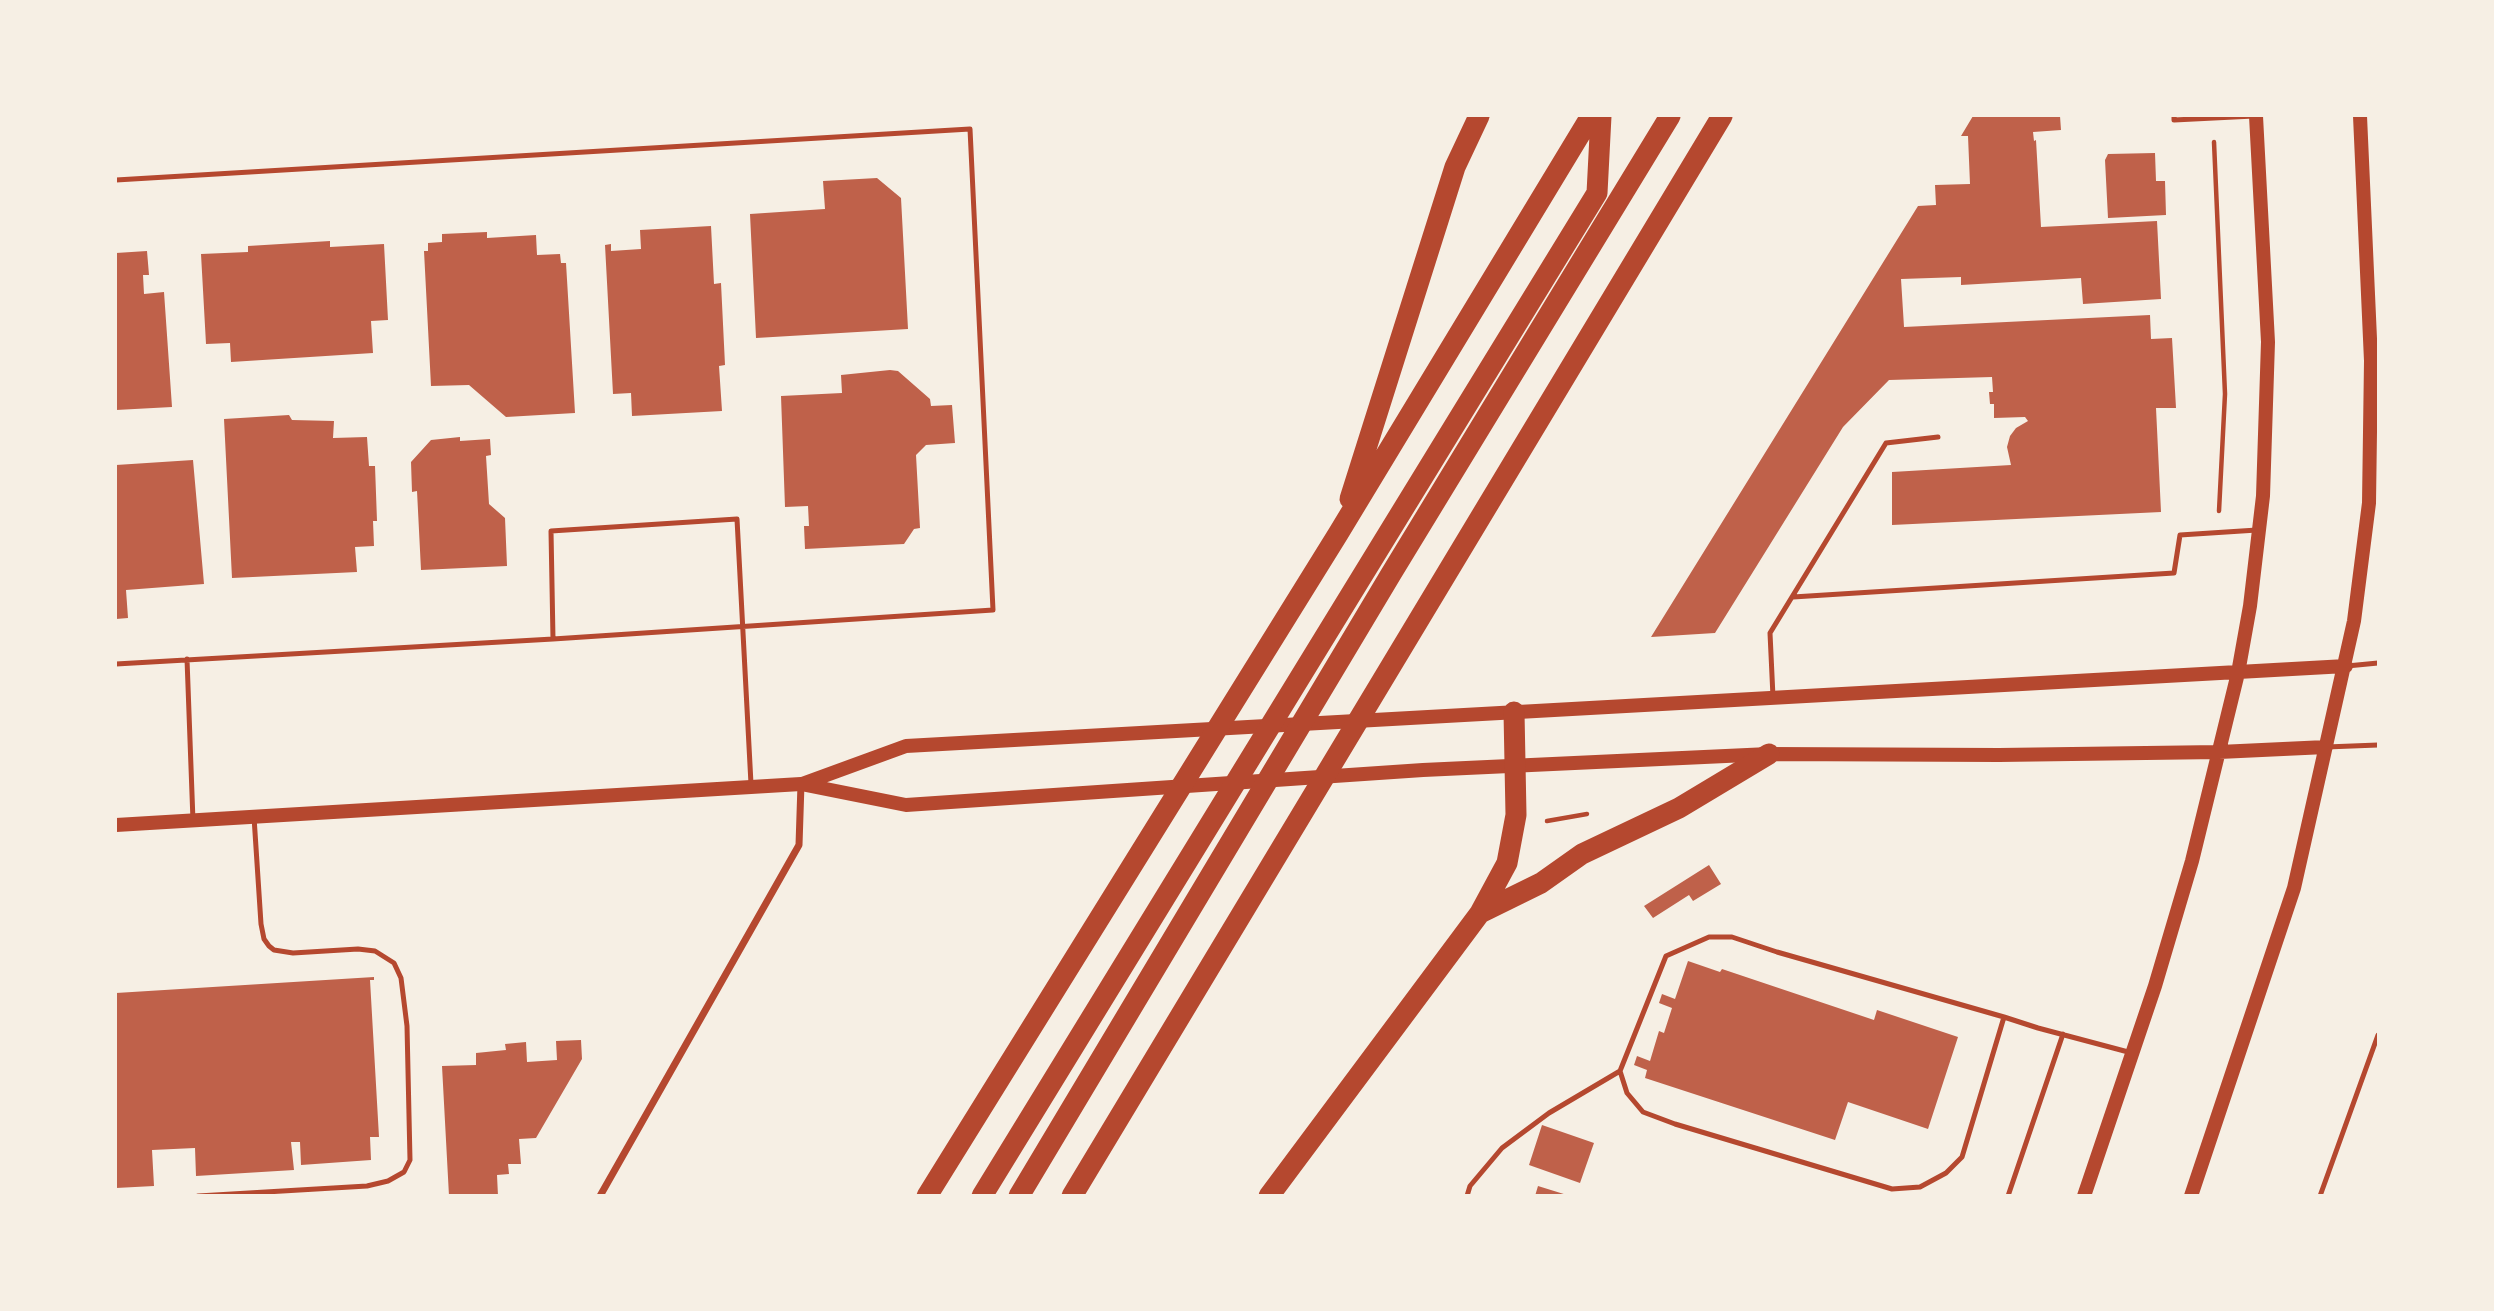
<!DOCTYPE html>
<html>
<head>
<meta charset="utf-8">
<style>
	body { margin:0 }
	#map { position:relative; width:2494px; height:1311px; overflow:hidden; background:#f6efe4; font-family:"Archivo Narrow",sans-serif }
	canvas { display:block }
	.frame { position:absolute; inset:0; border:117px solid #f6efe4; pointer-events:none }
</style>
</head>
<body>
<div id="map">
<canvas width="2494" height="1311"></canvas>
<div class="frame"></div>
</div>
<script>
const context = document.querySelector('canvas').getContext('2d');
context.lineJoin = 'round';
function fill(path, color) {
  context.fillStyle = color;
  context.fill(path, 'evenodd');
}
function shape(rows) {
  const path = new Path2D();
  for (const r of rows) {
    path.moveTo(r[0], r[1]);
    for (let i = 2; i < r.length; i += 2) path.lineTo(r[i], r[i + 1]);
  }
  return path;
}
function stroke(path, color, width, dash) {
  context.strokeStyle = color;
  context.lineWidth = width;
  context.lineCap = dash ? 'butt' : 'round';
  context.setLineDash(dash || []);
  context.stroke(path);
}
const building = shape([
	[1973,116,2060,116,2061,130,2033,132,2034,141,2036,140,2041,227,2157,221,2161,299,2083,304,2081,278,1961,285,1961,277,1901,279,1904,327,2150,315,2151,339,2172,338,2176,408,2156,408,2161,512,1892,525,1892,472,2011,465,2007,447,2010,436,2016,428,2028,421,2025,417,1994,418,1994,404,1990,404,1989,392,1993,392,1992,377,1889,380,1843,427,1715,633,1651,637,1918,206,1936,205,1935,185,1970,184,1968,136,1961,136],
	[2155,153,2156,181,2165,181,2166,215,2108,218,2105,160,2108,154],
	[877,178,901,198,908,329,756,338,750,214,825,209,823,181],
	[711,226,714,284,721,283,725,365,719,366,722,411,632,416,631,393,613,394,605,245,611,244,611,251,641,249,640,230],
	[487,232,487,238,536,235,537,255,560,254,561,263,566,263,575,413,506,417,469,385,431,386,424,251,428,251,428,243,442,242,442,234],
	[330,241,330,247,384,244,388,320,371,321,373,353,231,362,230,343,206,344,201,254,248,252,248,246],
	[147,251,149,275,143,275,144,294,164,292,172,407,116,410,116,253],
	[890,370,898,371,930,399,931,406,952,405,955,443,926,445,916,455,920,528,914,529,904,544,805,549,804,526,809,526,808,506,785,507,781,396,842,393,841,375],
	[289,415,292,420,334,421,333,438,367,437,369,466,375,466,377,521,373,521,374,546,355,547,357,572,232,578,224,419],
	[460,437,460,441,490,439,491,455,486,456,489,504,505,518,507,566,421,570,417,491,412,492,411,462,431,440],
	[193,460,204,584,126,590,128,618,116,619,116,465],
	[1709,865,1721,884,1693,901,1689,895,1653,918,1644,906],
	[1688,961,1720,972,1722,969,1874,1020,1877,1010,1958,1037,1928,1129,1848,1102,1835,1140,1645,1078,1647,1070,1634,1065,1637,1056,1650,1061,1659,1031,1664,1033,1672,1008,1659,1003,1662,994,1675,999],
	[374,977,374,980,370,980,379,1137,370,1137,371,1160,301,1165,300,1142,291,1142,294,1170,196,1176,195,1148,152,1150,154,1186,116,1188,116,993],
	[581,1040,582,1059,536,1138,519,1139,521,1164,508,1164,509,1174,497,1175,498,1196,449,1196,442,1066,476,1065,476,1053,506,1050,505,1044,526,1042,527,1062,557,1060,556,1041],
	[1542,1125,1594,1143,1580,1183,1529,1165],
	[1538,1186,1567,1195,1567,1196,1535,1196]
]);
const path = shape([
	[2214,142,2225,394,2219,511],
	[1547,821,1587,814]
]);
const service = shape([
	[2174,116,2174,120,2254,116],
	[116,180,970,129,993,610,553,639,116,664],
	[1793,597,2174,573,2180,535,2257,530],
	[553,639,551,531,737,519,751,784],
	[187,659,193,821],
	[2347,666,2378,663],
	[1773,697,1770,633,1886,443,1938,437],
	[2326,747,2378,745],
	[2004,1017,1962,1157,1946,1173,1920,1187,1892,1189,1675,1124,1643,1112,1627,1093,1620,1071,1666,956,1709,937,1732,937,1777,952,2004,1017,2038,1028,2132,1053],
	[198,1196,367,1186,388,1181,404,1172,410,1160,407,1026,401,978,394,963,375,951,358,949,293,953,274,950,269,946,264,939,261,924,254,817],
	[1467,1196,1470,1186,1502,1148,1549,1113,1620,1071],
	[2008,1196,2063,1034],
	[2320,1196,2378,1035]
]);
const minor = shape([
	[600,1196,799,845,801,784]
]);
const secondary = shape([
	[802,784,906,746,2346,666],
	[116,825,801,784,906,805,1423,770,1769,754,1999,755,2219,752,2326,747],
	[2084,1196,2155,986,2192,861,2238,673,2250,606,2263,496,2268,342,2256,116],
	[2191,1196,2294,888,2354,621,2369,503,2371,361,2360,116]
]);
const motorway = shape([
	[1350,499,1455,167,1479,116],
	[1480,913,1541,883,1582,854,1679,808,1769,754],
	[927,1196,1338,534,1591,116],
	[982,1196,1597,193,1601,116],
	[1019,1196,1391,574,1670,116],
	[1072,1196,1722,116],
	[1269,1196,1480,913,1507,863,1516,815,1514,712]
]);
fill(building, '#bf614a');
stroke(path, '#b5482f', 4.5);
stroke(service, '#b5482f', 5);
stroke(minor, '#b5482f', 7);
stroke(secondary, '#b5482f', 14);
stroke(motorway, '#b5482f', 21);
</script>
</body>
</html>
